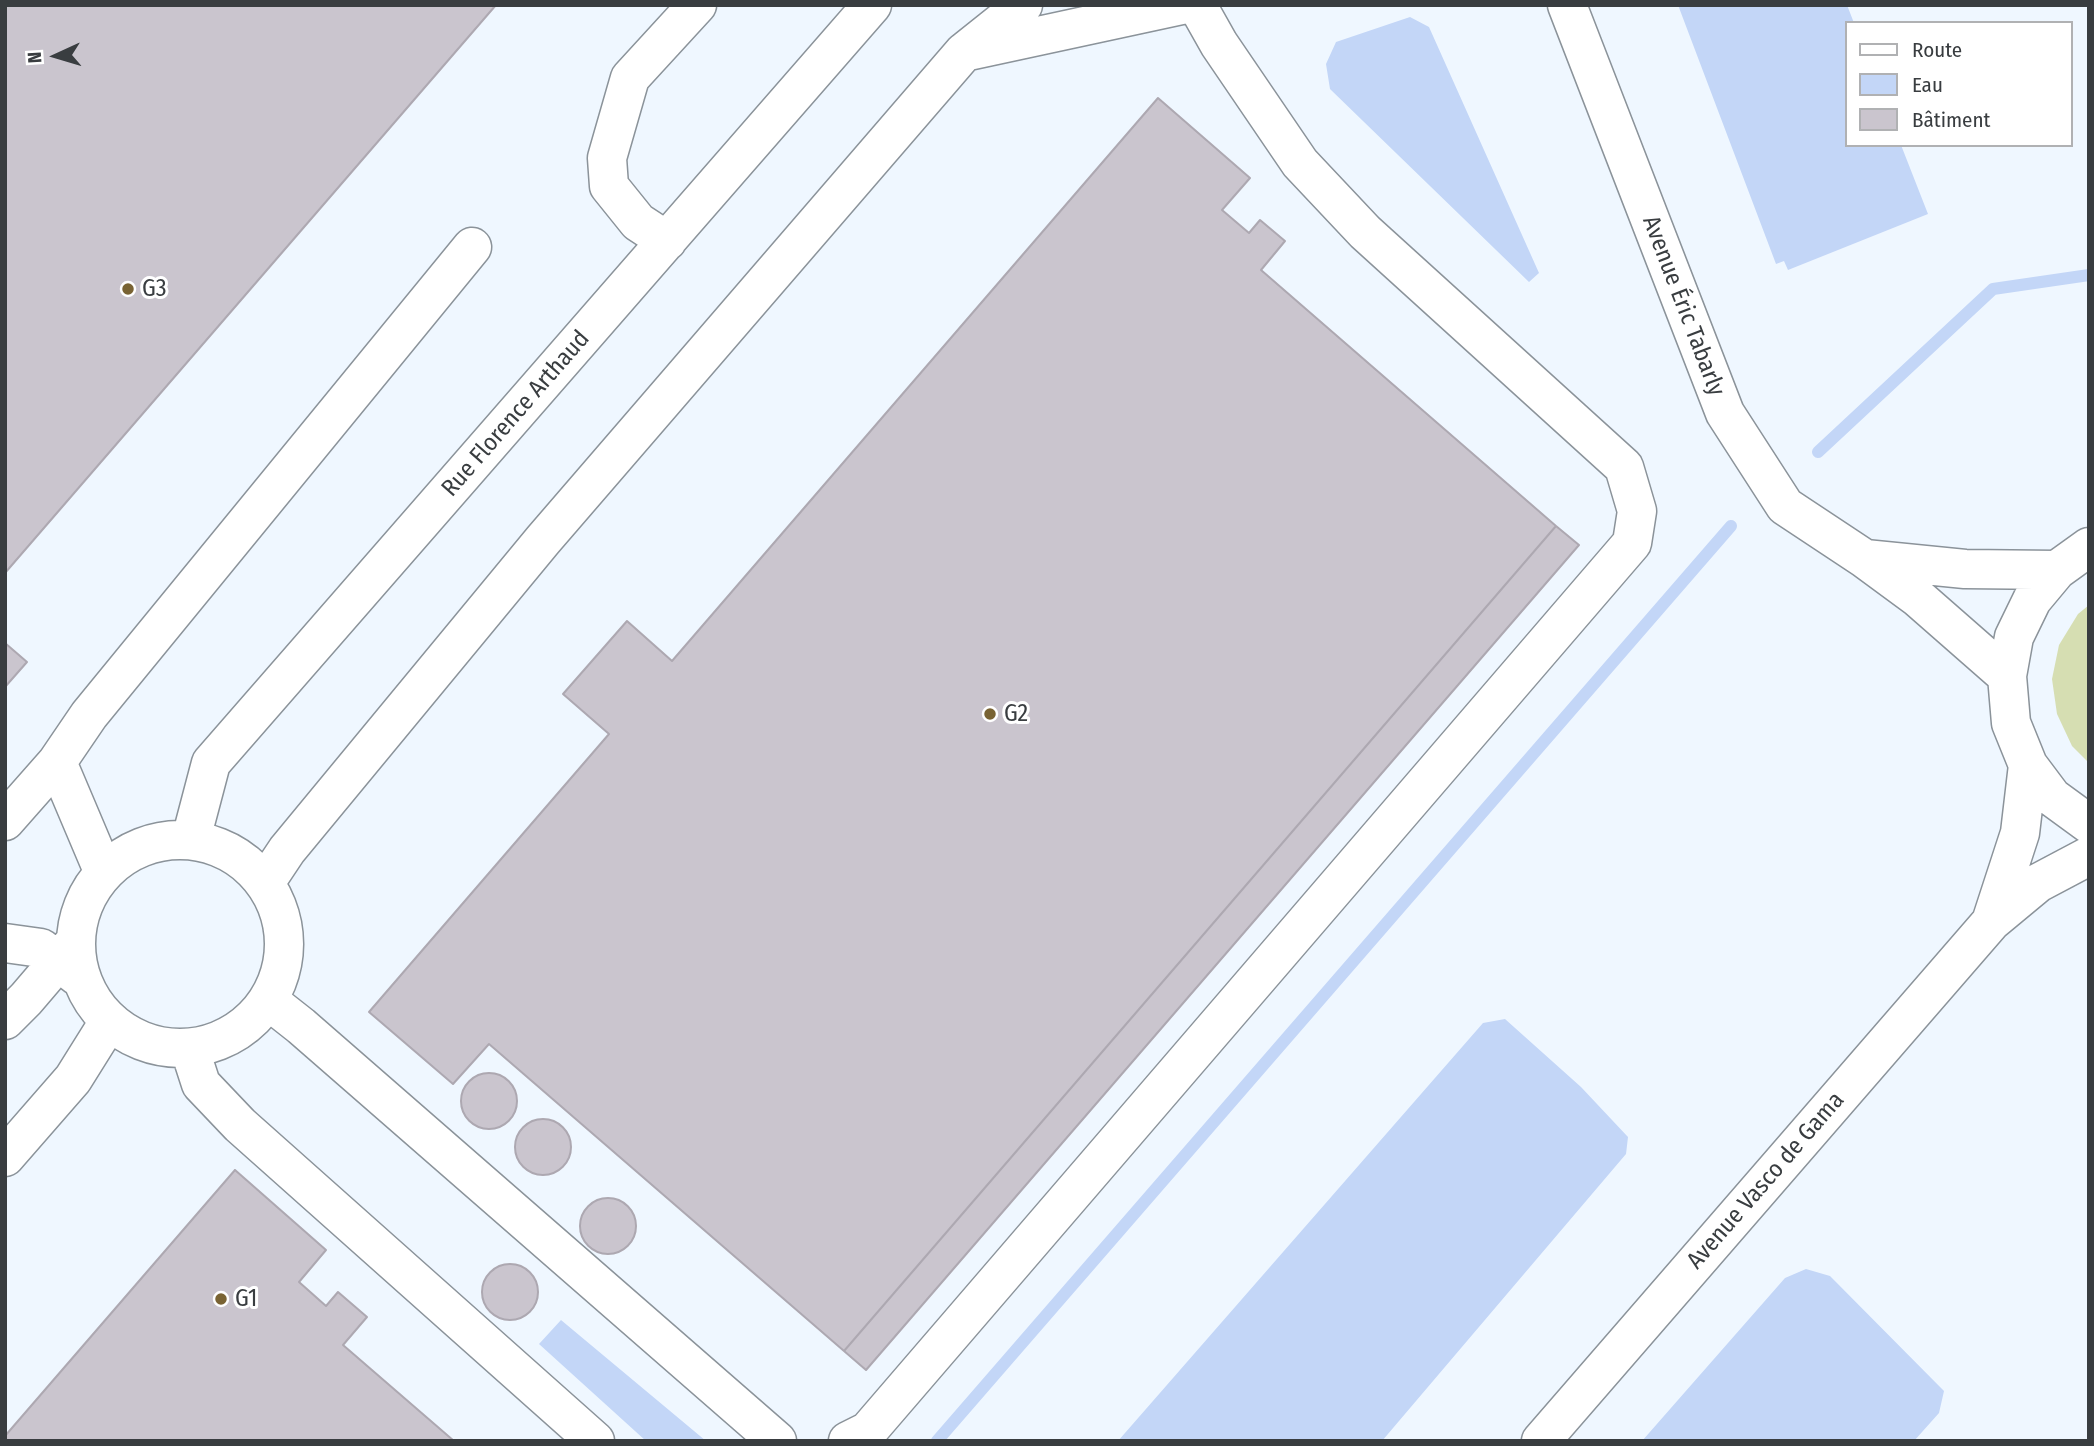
<!DOCTYPE html>
<html>
<head>
<meta charset="utf-8">
<style>
	body { margin:0 }
	#map { position:relative; width:2094px; height:1446px; overflow:hidden; background:#eff7ff; font-family:"Fira Sans Condensed",sans-serif }
	canvas { display:block }
	.frame { position:absolute; inset:0; border:7px solid #393d40; pointer-events:none }
	.legend { position:absolute; left:1845px; top:21px; width:228px; height:126px; box-sizing:border-box; background:#fff; border:2px solid #b0b1b3; margin:0; padding:9px 12px; list-style:none; font-size:21px; color:#393d40 }
	.legend li { display:flex; align-items:center; gap:14px; height:35px }
	.legend b { width:35px; border:2px solid #b0b1b3 }
	.north { position:absolute; left:21px; top:21px; width:70px; height:70px; -webkit-text-stroke:5px #fff; paint-order:stroke; rotate:266deg; font-size:19px; font-weight:700; line-height:28px; text-align:center; color:#393d40 }
	.north::after { content:''; display:block; margin:auto; width:24px; height:32px; background:#393d40; clip-path:polygon(50% 0,100% 100%,50% 72%,0 100%) }
</style>
</head>
<body>
<div id="map">
<canvas width="2094" height="1446"></canvas>
<div class="frame"></div>
<ul class="legend">
<li><b style="height:9px;background:#fff"></b>Route</li>
<li><b style="height:19px;background:#c3d6f7"></b>Eau</li>
<li><b style="height:19px;background:#cac5ce"></b>Bâtiment</li>
</ul>
<div class="north">N</div>
</div>
<script>
const context = document.querySelector('canvas').getContext('2d');
context.lineJoin = 'round';
function fill(path, color) {
  context.fillStyle = color;
  context.fill(path, 'evenodd');
}
function shape(rows) {
  const path = new Path2D();
  for (const r of rows) {
    if (r.length === 3) {
      path.moveTo(r[0] + r[2], r[1]);
      path.arc(r[0], r[1], r[2], 0, 2 * Math.PI);
      continue;
    }
    path.moveTo(r[0], r[1]);
    for (let i = 2; i < r.length; i += 2) path.lineTo(r[i], r[i + 1]);
  }
  return path;
}
function stroke(path, color, width, dash) {
  context.strokeStyle = color;
  context.lineWidth = width;
  context.lineCap = dash ? 'butt' : 'round';
  context.setLineDash(dash || []);
  context.stroke(path);
}
function label(font, color, halo, rows, align = 'center') {
  context.font = font + ' "Fira Sans Condensed",sans-serif';
  context.lineWidth = 6;
  context.setLineDash([]);
  context.textBaseline = 'middle';
  context.strokeStyle = halo;
  context.fillStyle = color;
  for (const [text, x, y, turn = 0] of rows) {
    context.save();
    context.translate(x, y);
    context.rotate((+turn || 0) * Math.PI / 180);
    context.textAlign = isNaN(turn) ? turn : align;
    if (halo) context.strokeText(text, 0, 0);
    context.fillText(text, 0, 0);
    context.restore();
  }
}
const green = shape([
	[2089,605,2089,763,2072,746,2057,714,2052,679,2059,645,2078,614]
]);
const water = shape([
	[1678,5,1847,5,1854,23,1847,23,1847,145,1901,145,1928,214,1788,270,1784,261,1776,264],
	[1410,17,1429,27,1539,273,1529,282,1330,89,1326,64,1336,42],
	[1505,1019,1581,1087,1628,1137,1626,1154,1382,1441,1118,1441,1483,1023],
	[1806,1269,1830,1276,1944,1391,1939,1413,1914,1441,1642,1441,1785,1278],
	[561,1320,706,1441,646,1441,539,1344]
]);
const stream = shape([
	[1818,452,1993,289,2089,275],
	[937,1441,1731,526]
]);
const building = shape([
	[5,5,496,5,5,573,5,5],
	[1158,98,1250,178,1222,210,1249,233,1260,220,1285,241,1261,270,1556,526,844,1351,489,1044,453,1084,369,1012,609,734,563,694,627,621,672,661,1158,98],
	[1556,526,1579,545,866,1370,844,1351,1556,526],
	[5,643,27,662,5,687,5,643],
	[489,1101,28],
	[543,1147,28],
	[235,1170,326,1250,299,1282,326,1306,338,1292,367,1317,343,1345,454,1441,5,1441,5,1436,235,1170],
	[608,1226,28],
	[510,1292,28]
]);
const minor = shape([
	[1023,5,964,52,1182,5],
	[1567,5,1725,413,1785,506,1865,559],
	[667,241,638,222,609,186,607,158,630,78,697,5],
	[2089,547,2057,570,2032,600,2014,637,2007,676,2011,723,2028,765,2052,797,2089,824],
	[2007,676,1918,598,1865,559,1965,569,2057,570],
	[57,762,89,715,472,247],
	[2028,765,2020,833,1991,922,2038,883,2089,856],
	[5,821,57,762,104,873],
	[191,839,211,763,872,5],
	[180,944,104],
	[265,883,287,850,543,540,964,52],
	[5,943,41,948,77,976],
	[268,1000,301,1026,777,1441],
	[5,1020,26,999,73,944],
	[190,1050,201,1084,240,1125,595,1441],
	[5,1157,73,1079,108,1023],
	[848,1441,868,1431,1632,543,1637,511,1624,467,1365,232,1300,163,1219,44,1197,5],
	[1541,1441,1991,922]
]);
const markers = [
	[128,289,7,"#796333"],
	[990,714,7,"#796333"],
	[221,1299,7,"#796333"]
];
const poiNames = [
	["G3",142,289],
	["G2",1004,714],
	["G1",235,1299]
];
const streetNames = [
	["Avenue Éric Tabarly",1683,306,69],
	["Rue Florence Arthaud",516,414,-49],
	["Avenue Vasco de Gama",1766,1181,-49]
];
fill(green, '#d6deb2');
fill(water, '#c3d6f7');
stroke(stream, '#c3d6f7', 12);
fill(building, '#cac5ce');
stroke(building, '#ada8b1', 2);
stroke(minor, '#8b939a', 41);
stroke(minor, '#fff', 38);
for (const [x, y, r, color] of markers) {
  const dot = new Path2D();
  dot.arc(x, y, r, 0, 2 * Math.PI);
  context.fillStyle = color;
  context.fill(dot);
  stroke(dot, '#fff', 2.5);
}
label('24px', '#393d40', '#fff', poiNames, 'left');
label('24px', '#393d40', '#fff', streetNames);
</script>
</body>
</html>
